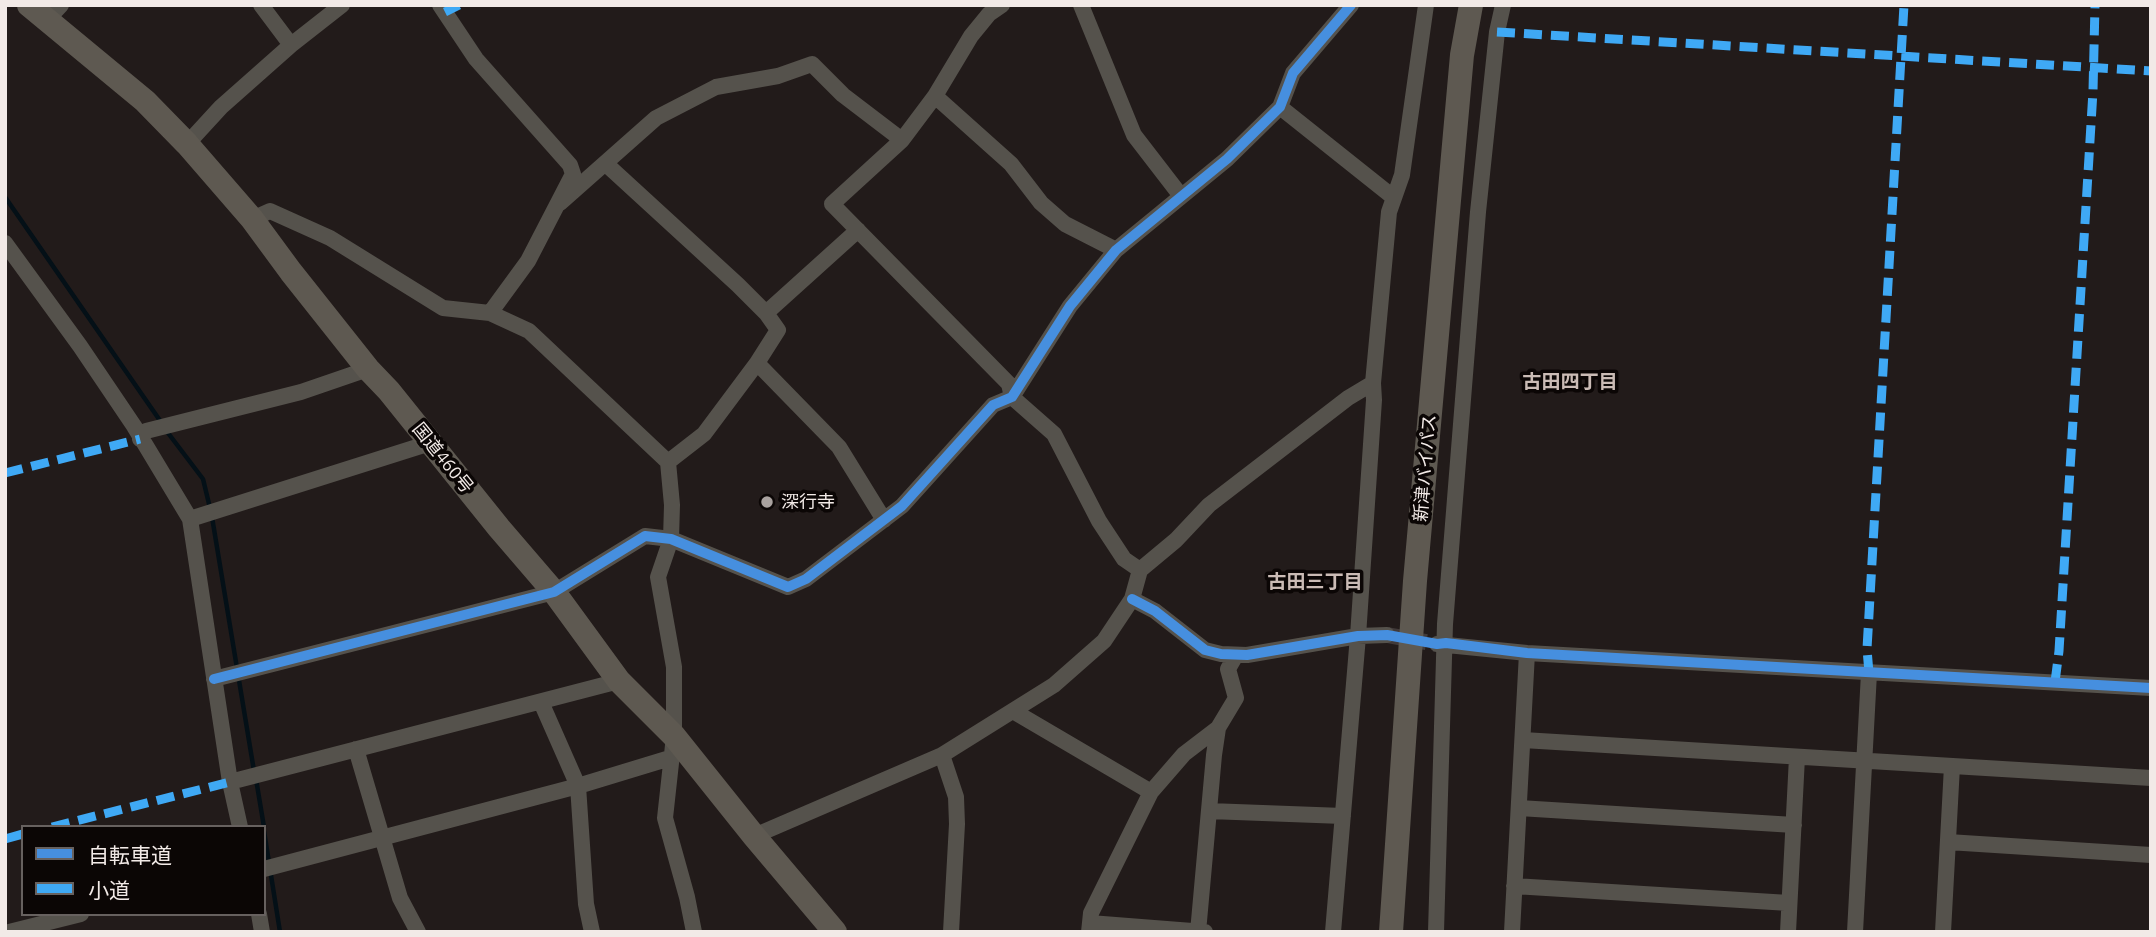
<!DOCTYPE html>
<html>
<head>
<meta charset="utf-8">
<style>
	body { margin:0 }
	#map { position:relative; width:2156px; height:937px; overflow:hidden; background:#221b1a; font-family:Ubuntu,"Noto Sans JP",sans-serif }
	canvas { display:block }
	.frame { position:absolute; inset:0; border:7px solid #f2eae7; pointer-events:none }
	.legend { position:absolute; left:21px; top:825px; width:245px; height:91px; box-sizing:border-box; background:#0b0605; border:2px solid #67615f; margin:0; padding:9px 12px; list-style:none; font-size:21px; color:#f2eae7 }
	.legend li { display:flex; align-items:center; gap:14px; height:35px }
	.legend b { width:35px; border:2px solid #67615f }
</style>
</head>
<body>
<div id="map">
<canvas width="2156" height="937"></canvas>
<div class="frame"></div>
<ul class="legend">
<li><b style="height:9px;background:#468fdf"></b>自転車道</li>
<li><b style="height:9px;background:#3fa9f5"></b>小道</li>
</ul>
</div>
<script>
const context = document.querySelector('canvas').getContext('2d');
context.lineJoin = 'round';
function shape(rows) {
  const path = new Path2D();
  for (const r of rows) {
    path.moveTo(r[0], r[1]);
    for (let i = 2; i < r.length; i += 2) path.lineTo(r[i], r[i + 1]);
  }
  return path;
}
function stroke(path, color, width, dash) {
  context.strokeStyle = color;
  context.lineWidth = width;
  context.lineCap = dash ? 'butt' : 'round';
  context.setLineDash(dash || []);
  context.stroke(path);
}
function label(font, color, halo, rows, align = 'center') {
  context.font = font + ' Ubuntu,"Noto Sans JP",sans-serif';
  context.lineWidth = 7;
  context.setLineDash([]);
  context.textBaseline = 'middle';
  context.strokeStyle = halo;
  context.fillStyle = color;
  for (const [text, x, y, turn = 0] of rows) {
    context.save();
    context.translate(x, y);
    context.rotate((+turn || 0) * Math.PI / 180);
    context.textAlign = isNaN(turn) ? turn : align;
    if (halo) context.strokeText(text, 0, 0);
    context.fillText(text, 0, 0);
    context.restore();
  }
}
const stream = shape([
	[5,197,161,422],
	[165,429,203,479,210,508],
	[212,517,254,771],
	[256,779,264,827],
	[264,831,280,932]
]);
const minorTunnel = shape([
	[1387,635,1437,644]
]);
const minor = shape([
	[261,5,291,45],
	[440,5,476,59,570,165,573,174,528,261,490,313],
	[1002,5,989,14,971,36,935,96,902,140,832,204,1009,384,1012,397,1054,434,1099,521,1124,559,1140,570],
	[1081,5,1134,135,1181,196],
	[47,20,61,5],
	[935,96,1011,164,1041,203,1065,224,1116,250],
	[1280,107,1393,197],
	[187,144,221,107,291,45,342,5],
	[606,164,738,285,766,313,778,330,757,363,704,434,668,462],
	[560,203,656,118,716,87,778,76,812,64,843,95,902,140],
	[252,219,270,211,330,238,443,308,490,313,529,331,668,462,672,505,671,539,658,577,674,667,674,736,665,818,687,897,694,932],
	[5,243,80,346,134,426,190,519,230,782,240,827],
	[766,313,858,230],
	[757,363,839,447,884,520],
	[140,439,146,431,301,392,368,369],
	[190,519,430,443],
	[1132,599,1155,611,1205,650,1221,654,1247,655,1358,636,1387,635],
	[1437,644,1527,653,2151,688],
	[214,679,554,592,645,536,671,539,788,587,806,579,902,506,993,405,1012,397,1070,306,1116,250,1227,159,1280,107,1293,73,1351,5],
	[541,702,578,786,586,904,592,932],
	[1013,711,1151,792],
	[1523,740,2151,778],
	[356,749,400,898,418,932],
	[942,755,956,797,957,824,951,932],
	[230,782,619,681],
	[1519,808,1794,825],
	[1209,811,1343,816],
	[754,836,942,755,1054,685,1104,641,1132,599,1140,570,1176,540,1209,505,1348,398,1373,383],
	[1948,842,2151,855],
	[264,869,578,786,670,758],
	[1514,886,1789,903],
	[259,914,262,932],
	[1090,923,1205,932],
	[9,932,81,914],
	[1089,932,1091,913,1151,792,1184,754,1218,728],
	[1198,932,1214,755,1218,728,1236,698,1228,669,1236,655],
	[1333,932,1358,636,1374,400,1373,383,1389,212,1402,175,1426,5],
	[1436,932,1445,624,1478,212,1497,32,1503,5],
	[1512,932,1527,653],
	[1788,932,1797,757],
	[1855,932,1869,673],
	[1943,932,1952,766]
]);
const highway = shape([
	[29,5,145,101,187,144,252,219,291,272,368,369,389,391,499,528,554,592,619,681,674,736,754,836,835,932],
	[1391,932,1415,581,1462,55,1471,5]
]);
const quiet = shape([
	[445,12,459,5],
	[1497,32,2151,71],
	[5,473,140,439],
	[1869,673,1867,649,1904,5],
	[2055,682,2059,651,2093,91,2095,5],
	[52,827,230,782],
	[5,839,23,834]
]);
const cycleway = shape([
	[1132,599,1155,611,1205,650,1221,654,1247,655,1358,636,1387,635,1437,644,1446,643,1527,653,2151,688],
	[214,679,554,592,645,536,671,539,788,587,806,579,902,506,993,405,1012,397,1070,306,1116,250,1227,159,1280,107,1293,73,1351,5]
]);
const markers = [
	[767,502,7,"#a9a29f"]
];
const streetNames = [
	["国道460号",443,458,51],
	["新津バイパス",1425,468,-85]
];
const poiNames = [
	["深行寺",781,502]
];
const neighbourhoodNames = [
	["古田四丁目",1570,382],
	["古田三丁目",1315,582]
];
stroke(stream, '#041017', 4.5);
stroke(minorTunnel, '#413a39', 16, [16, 8]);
stroke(minor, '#55524c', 16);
stroke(highway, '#5e5951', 24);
stroke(quiet, '#3fa9f5', 9, [18, 9]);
stroke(cycleway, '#468fdf', 10);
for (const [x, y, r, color] of markers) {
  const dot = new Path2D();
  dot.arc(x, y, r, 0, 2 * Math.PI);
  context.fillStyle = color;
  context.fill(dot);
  stroke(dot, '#0b0605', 2.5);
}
label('18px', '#f2eae7', '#0b0605', streetNames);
label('18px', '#f2eae7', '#0b0605', poiNames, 'left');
label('bold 19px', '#cabbb5', '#0b0605', neighbourhoodNames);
</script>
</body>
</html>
